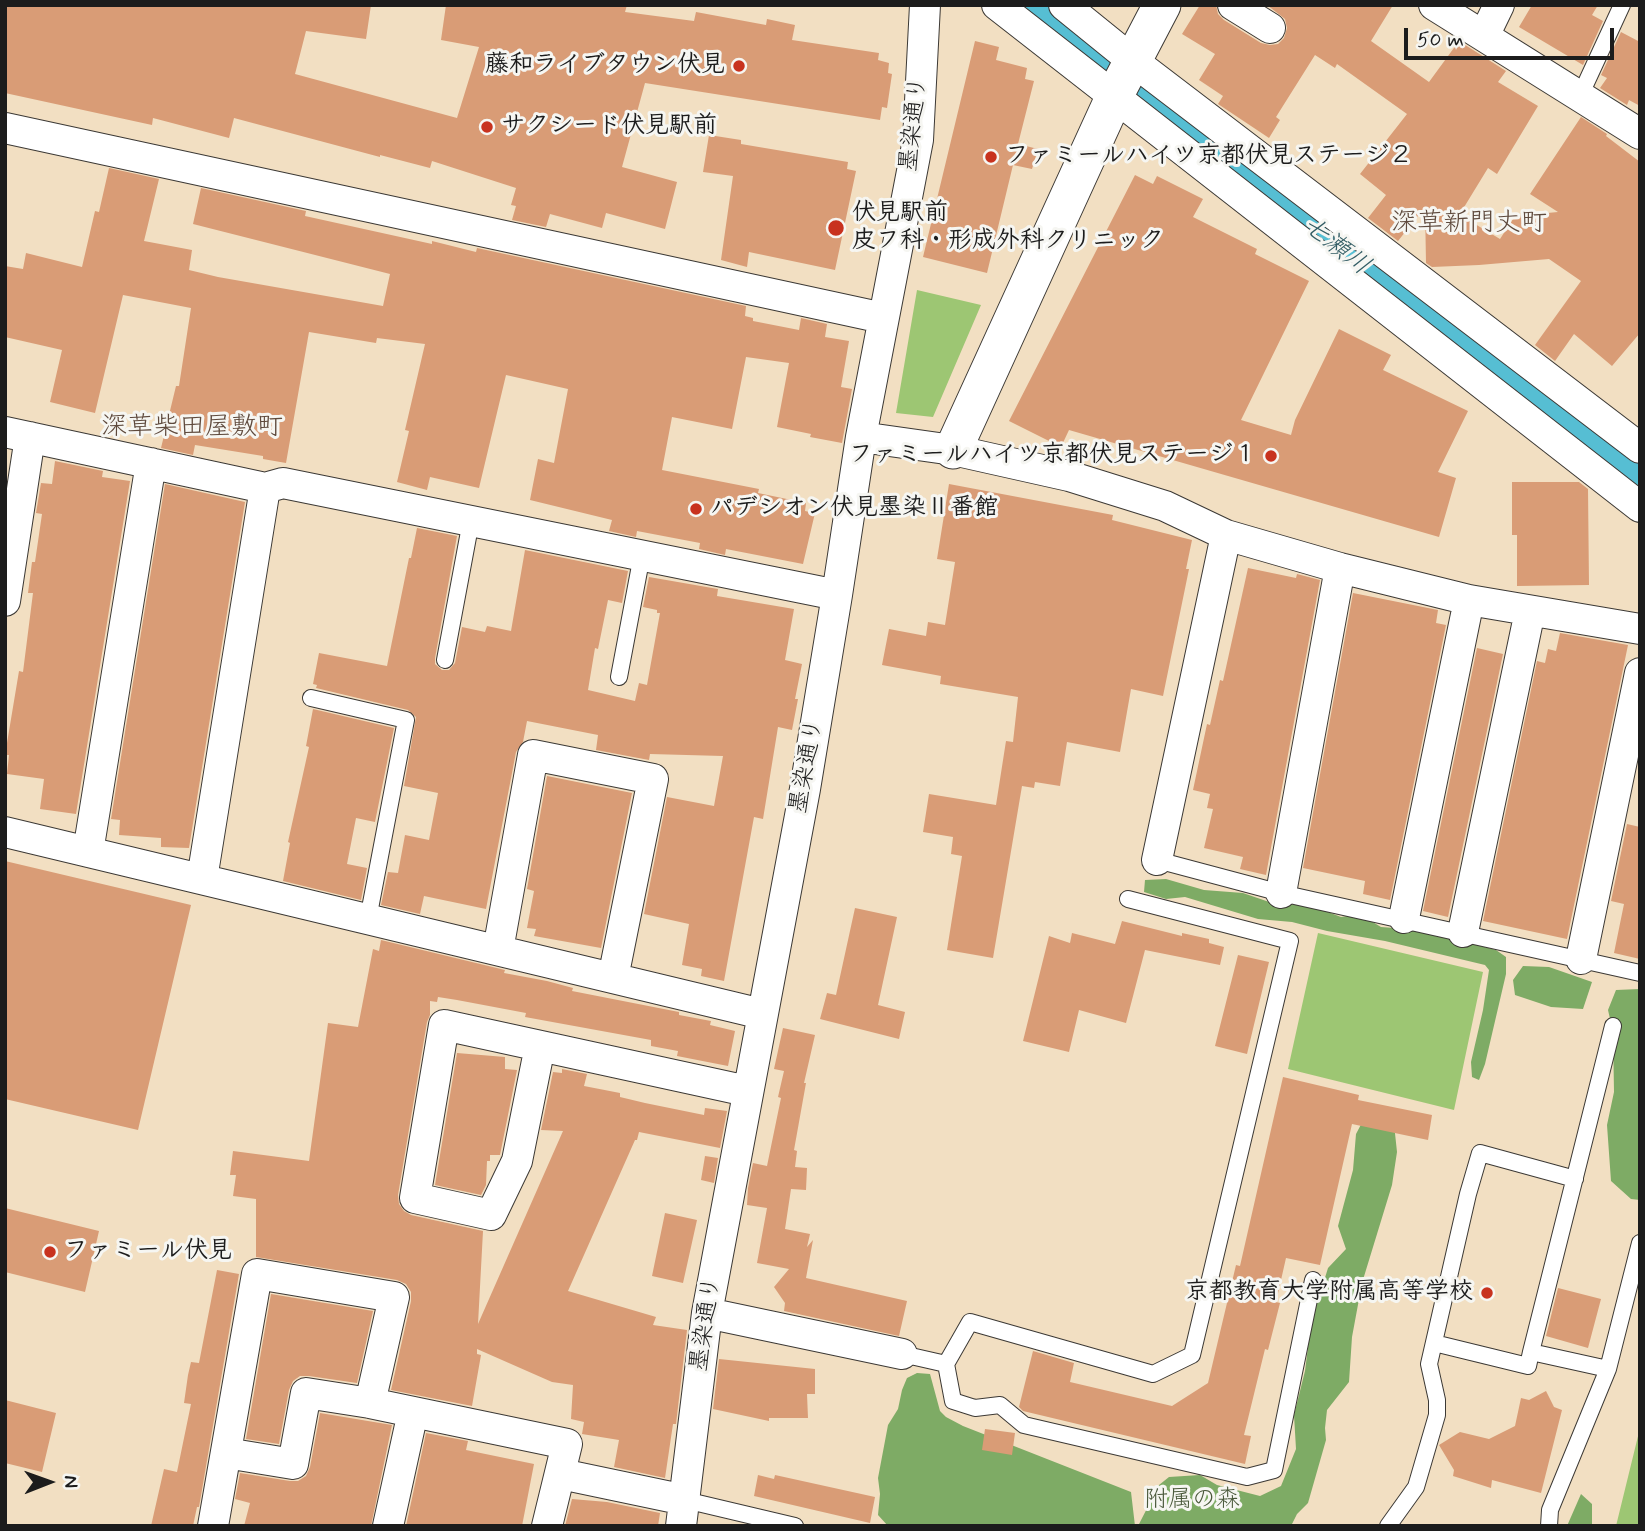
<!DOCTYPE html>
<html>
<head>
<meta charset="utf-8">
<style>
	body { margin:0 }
	#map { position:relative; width:1645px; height:1531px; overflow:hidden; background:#f2dfc2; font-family:Mynerve,sans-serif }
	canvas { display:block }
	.frame { position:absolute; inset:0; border:7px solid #1c1c1c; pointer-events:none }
	.north { position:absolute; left:14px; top:1447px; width:70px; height:70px; -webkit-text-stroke:5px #f6f6f2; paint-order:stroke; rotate:89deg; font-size:19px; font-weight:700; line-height:28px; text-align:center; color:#1c1c1c }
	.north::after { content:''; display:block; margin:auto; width:24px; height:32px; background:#1c1c1c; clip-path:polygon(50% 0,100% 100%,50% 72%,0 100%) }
	.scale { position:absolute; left:1404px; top:28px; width:210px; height:32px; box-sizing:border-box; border:4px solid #1c1c1c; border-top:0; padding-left:9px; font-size:21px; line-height:24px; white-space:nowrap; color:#1c1c1c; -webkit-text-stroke:5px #f6f6f2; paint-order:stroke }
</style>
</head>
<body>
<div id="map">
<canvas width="1645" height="1531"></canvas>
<div class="frame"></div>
<div class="north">N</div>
<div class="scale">50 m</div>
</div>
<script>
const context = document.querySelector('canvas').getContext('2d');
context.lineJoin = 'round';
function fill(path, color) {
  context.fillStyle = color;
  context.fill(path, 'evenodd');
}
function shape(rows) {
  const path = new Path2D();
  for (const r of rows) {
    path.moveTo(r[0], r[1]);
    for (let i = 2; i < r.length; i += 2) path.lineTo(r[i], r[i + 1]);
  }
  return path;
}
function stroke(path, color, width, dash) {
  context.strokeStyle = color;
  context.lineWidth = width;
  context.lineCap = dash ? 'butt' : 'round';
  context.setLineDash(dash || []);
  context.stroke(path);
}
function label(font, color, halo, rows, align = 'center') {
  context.font = font + ' Mynerve,"Klee One",sans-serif';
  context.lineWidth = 6;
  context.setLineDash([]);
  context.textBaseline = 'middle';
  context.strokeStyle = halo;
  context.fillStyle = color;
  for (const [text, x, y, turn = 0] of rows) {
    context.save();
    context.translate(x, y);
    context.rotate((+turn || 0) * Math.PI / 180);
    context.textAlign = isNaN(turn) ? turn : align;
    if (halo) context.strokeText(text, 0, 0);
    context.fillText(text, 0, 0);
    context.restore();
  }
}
const green = shape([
	[917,290,981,305,933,417,896,413],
	[1318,933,1483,972,1454,1110,1288,1069],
	[1640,1428,1640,1526,1616,1526]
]);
const forest = shape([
	[1166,879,1204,890,1243,893,1275,904,1310,905,1341,917,1355,915,1366,918,1381,927,1421,930,1496,950,1506,957,1506,974,1485,1064,1479,1080,1472,1077,1471,1062,1483,1010,1489,970,1485,965,1385,941,1327,931,1292,922,1258,919,1185,897,1166,899,1144,892,1145,880],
	[1523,966,1549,967,1592,982,1583,1009,1551,1007,1515,995,1513,980],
	[1640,989,1640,1200,1631,1199,1611,1181,1607,1125,1614,1092,1613,1032,1608,1010,1616,990],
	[1366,1115,1394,1124,1397,1152,1392,1185,1362,1283,1352,1337,1349,1382,1327,1410,1325,1428,1326,1440,1308,1503,1297,1514,1291,1526,1138,1526,1159,1485,1169,1477,1200,1475,1217,1485,1260,1496,1281,1486,1296,1449,1294,1415,1305,1371,1311,1323,1328,1268,1346,1249,1338,1226,1353,1170,1356,1134],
	[917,1373,930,1374,940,1411,946,1417,963,1426,1131,1492,1135,1526,888,1526,878,1515,880,1494,878,1478,888,1425,898,1409,902,1390,907,1378],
	[1581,1494,1592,1504,1592,1526,1567,1526]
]);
const river = shape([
	[1036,5,1257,187,1640,482]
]);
const building = shape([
	[5,5,371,5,366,39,306,31,295,74,457,118,479,47,441,40,446,5,627,5,625,12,694,21,696,12,766,25,767,19,795,25,792,40,879,53,878,60,889,63,888,73,892,74,887,108,882,107,880,120,645,83,622,167,677,182,665,229,606,213,602,228,550,214,546,227,512,220,516,206,511,205,516,188,432,161,430,168,380,155,380,157,234,118,229,138,153,118,152,125,5,93],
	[1200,5,1216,5,1218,14,1224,20,1261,43,1270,45,1278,44,1284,38,1287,28,1285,19,1267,5,1393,5,1371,41,1429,82,1459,41,1506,71,1498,82,1538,106,1497,174,1488,168,1455,222,1470,221,1500,239,1515,216,1558,212,1530,194,1581,117,1607,134,1606,136,1640,162,1640,333,1612,366,1574,334,1555,361,1535,345,1581,281,1549,259,1479,265,1432,267,1426,263,1425,207,1398,241,1368,218,1386,195,1360,174,1407,114,1337,64,1335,68,1315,55,1276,117,1280,120,1269,138,1218,104,1223,96,1199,80,1215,54,1182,34],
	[1532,5,1598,5,1592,15,1603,21,1583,65,1519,27],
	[1621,32,1640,42,1640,106,1629,100,1627,105,1600,88,1607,78,1601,75],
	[975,41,999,47,996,60,1027,68,1025,79,1034,81,1018,144,1038,149,1032,169,1013,165,987,273,923,257],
	[709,135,741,140,741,144,848,162,847,169,856,171,835,270,749,252,747,267,721,260,733,176,703,172],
	[109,168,159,179,144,241,192,250,189,270,218,277,383,306,390,274,193,224,201,188,306,211,305,216,432,244,432,241,476,252,477,248,746,306,745,316,753,318,753,321,799,330,801,318,827,324,825,337,849,341,841,387,852,389,842,443,810,437,811,434,777,427,789,363,746,357,732,429,672,417,662,470,759,489,758,493,806,503,805,511,815,513,803,564,726,549,725,555,699,549,700,543,637,531,636,537,609,531,612,520,530,500,538,459,554,463,568,389,506,375,479,488,430,477,427,490,397,482,409,431,405,430,425,344,377,338,376,343,309,332,286,463,263,459,263,456,195,445,193,455,161,448,176,386,179,386,191,308,123,295,95,413,50,402,62,350,5,337,5,266,23,269,26,253,82,267,95,211,99,212],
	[1135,175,1153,184,1157,176,1203,199,1193,217,1257,249,1255,254,1309,281,1241,420,1291,435,1295,420,1339,329,1391,355,1383,370,1468,411,1438,472,1456,478,1439,537,1069,430,1061,447,1009,421],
	[55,461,103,471,102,477,130,481,76,814,40,809,44,779,7,774,9,755,5,755,19,671,23,672,33,593,28,593,32,562,35,562,42,514,36,513,41,483,52,484],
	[1512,482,1579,482,1588,489,1589,585,1517,586,1517,535,1512,535],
	[165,484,245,502,189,848,161,847,161,838,119,835,120,820,111,819],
	[949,484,1113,515,1112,520,1192,540,1186,569,1189,569,1163,696,1131,689,1120,752,1067,742,1060,786,1035,782,1034,788,1022,786,993,958,947,950,962,856,951,854,953,837,923,832,929,794,996,805,1006,741,1013,742,1018,697,940,684,941,676,882,665,889,629,926,636,928,622,945,625,955,562,937,559],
	[417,528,457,536,435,658,435,664,442,670,449,670,455,663,462,627,485,632,487,626,511,631,525,550,628,571,622,603,608,600,598,649,595,648,588,690,635,701,639,683,647,685,660,613,657,613,657,610,643,607,649,577,718,589,717,596,794,609,785,660,802,664,795,699,798,699,792,730,778,727,763,819,754,817,724,981,701,976,702,969,682,965,689,924,644,914,667,797,714,806,723,756,650,754,649,760,596,750,598,735,527,721,523,742,516,752,486,909,424,896,420,914,381,905,388,872,398,873,405,835,429,840,438,793,404,786,416,717,408,710,316,688,317,685,313,684,319,653,387,666,409,558,411,558],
	[1248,568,1296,578,1297,574,1320,580,1266,875,1240,869,1243,857,1204,848,1213,809,1207,808,1210,794,1193,790,1207,724,1210,725,1220,680,1223,681],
	[1353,593,1438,610,1436,623,1446,625,1390,900,1363,894,1365,881,1303,868],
	[1560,633,1628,645,1567,939,1483,921,1537,661,1545,663,1548,649,1556,651],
	[1477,648,1503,654,1448,917,1423,911],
	[313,709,394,728,375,822,356,818,347,864,367,868,361,900,283,881,290,843,288,842,309,747,306,746],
	[547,776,632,793,601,948,534,936,536,929,527,928,534,891,527,889],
	[1627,824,1640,827,1640,959,1614,953,1624,904,1611,901],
	[5,861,191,905,138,1130,5,1099],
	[855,908,897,917,878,1005,905,1012,899,1039,820,1019,827,993,836,995],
	[1122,921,1182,936,1182,933,1209,939,1209,943,1224,947,1220,965,1145,950,1126,1023,1079,1010,1069,1052,1023,1041,1049,936,1070,943,1072,933,1115,944],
	[381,940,505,970,504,973,547,981,573,988,572,991,679,1012,679,1015,711,1021,710,1025,735,1031,728,1066,677,1056,678,1051,651,1046,651,1040,525,1017,526,1013,457,1000,438,997,437,1002,430,1001,430,1015,427,1022,398,1195,399,1204,404,1211,411,1215,483,1231,478,1324,563,1131,541,1130,553,1072,562,1073,562,1069,587,1074,584,1086,620,1093,620,1097,645,1103,704,1115,705,1108,727,1111,720,1148,639,1132,637,1140,635,1140,568,1291,656,1317,653,1325,687,1330,676,1424,673,1424,665,1478,614,1467,619,1440,582,1434,584,1422,571,1419,573,1385,552,1382,477,1349,477,1354,481,1355,472,1406,391,1390,411,1301,411,1292,406,1284,397,1280,256,1257,256,1199,233,1196,236,1175,230,1175,233,1151,309,1161,328,1023,358,1027,373,949,379,951],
	[1238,955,1269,962,1247,1054,1215,1046],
	[783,1028,815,1035,804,1083,806,1083,794,1150,797,1151,795,1167,807,1168,806,1190,791,1189,785,1229,810,1234,807,1247,813,1240,806,1278,907,1301,899,1336,784,1311,785,1303,774,1287,789,1269,757,1263,767,1208,747,1205,748,1188,753,1163,767,1166,781,1098,778,1097,784,1071,774,1069],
	[457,1053,505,1057,505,1069,517,1070,500,1155,490,1155,490,1161,487,1161,486,1185,481,1195,435,1185],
	[1283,1077,1359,1095,1358,1100,1432,1115,1428,1140,1352,1124,1320,1265,1286,1258,1276,1302,1280,1303,1268,1350,1265,1349,1244,1435,1251,1436,1245,1464,1023,1411,1019,1407,1033,1351,1074,1363,1070,1382,1172,1406,1208,1383,1236,1265,1240,1266],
	[705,1156,718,1158,714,1183,701,1180],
	[5,1208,99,1231,85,1292,5,1272],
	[665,1213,697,1220,683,1283,652,1276],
	[217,1270,239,1274,199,1507,197,1507,193,1526,151,1526,164,1469,177,1472,191,1404,184,1403,188,1375,191,1362,199,1363],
	[1558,1288,1601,1299,1588,1348,1546,1336],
	[271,1294,373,1311,357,1383,309,1376,300,1376,293,1381,289,1390,279,1444,246,1439],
	[719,1359,815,1369,815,1394,807,1394,808,1418,769,1418,769,1421,713,1409],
	[1546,1391,1554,1407,1562,1410,1541,1493,1492,1480,1491,1488,1453,1476,1454,1470,1439,1445,1460,1432,1489,1439,1515,1426,1521,1398,1529,1400],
	[5,1400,56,1413,42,1472,5,1463],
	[320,1413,392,1425,371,1526,244,1526,250,1503,235,1499,240,1473,290,1481,298,1481,306,1476,310,1467],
	[985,1429,1015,1433,1012,1455,982,1450],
	[426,1433,468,1441,466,1450,534,1464,522,1526,406,1526],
	[758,1475,774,1479,775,1475,875,1497,870,1523,754,1496],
	[572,1499,607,1502,660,1513,658,1526,565,1526]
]);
const service = shape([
	[1580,96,1622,5],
	[445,660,471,521],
	[619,677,642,555],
	[311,698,406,720,368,919],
	[1157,860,1281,893,1640,973],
	[1128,899,1290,941,1192,1355,1153,1374,970,1322,946,1364,953,1401,975,1408,1000,1405,1024,1425,1247,1477,1274,1470,1313,1280],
	[1434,1343,1528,1366,1531,1352,1608,1369],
	[1531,1352,1613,1026],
	[902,1354,946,1364],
	[685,1500,795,1526],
	[1388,1526,1416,1487,1437,1415,1437,1400,1429,1364,1468,1194,1480,1153,1575,1179],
	[1549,1526,1550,1510,1608,1369,1640,1243]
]);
const minor = shape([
	[997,5,1640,507],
	[1064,5,1133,61,1640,448],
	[1233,5,1270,28],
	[1434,5,1640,134],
	[1484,36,1499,5],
	[5,128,883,318],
	[5,432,265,488,283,483,837,595],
	[861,437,953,450,1069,476,1165,506,1226,535,1340,568,1469,600,1640,629],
	[5,601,30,437],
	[5,832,762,1014],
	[88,852,151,463],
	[1157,860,1226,535],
	[202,879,265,488],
	[1281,893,1340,568],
	[1404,918,1469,600],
	[1463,932,1530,611],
	[498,950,533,755,653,779,613,978],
	[1581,959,1640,673],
	[540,1046,517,1161,491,1215,415,1198,444,1025,747,1091],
	[707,1313,902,1354],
	[226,1453,293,1464,306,1393,370,1403,567,1444,547,1526],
	[561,1474,685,1500],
	[213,1526,257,1274,394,1297,370,1403],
	[388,1526,413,1412],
	[681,1526,707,1313,805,789,837,595,861,437,918,140,925,5]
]);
const tertiary = shape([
	[953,450,1117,91,1162,5]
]);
const markers = [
	[739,66,7,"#c8321e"],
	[487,127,7,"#c8321e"],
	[991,157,7,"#c8321e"],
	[836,228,9,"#c8321e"],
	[1271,456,7,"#c8321e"],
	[696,509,7,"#c8321e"],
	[50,1252,7,"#c8321e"],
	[1487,1293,7,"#c8321e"]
];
const poiNames = [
	["藤和ライブタウン伏見",725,66,"right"],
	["サクシード伏見駅前",501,127],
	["ファミールハイツ京都伏見ステージ２",1005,157],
	["伏見駅前",852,214],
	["皮フ科・形成外科クリニック",852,242],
	["ファミールハイツ京都伏見ステージ１",1257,456,"right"],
	["パデシオン伏見墨染Ⅱ番館",710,509],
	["ファミール伏見",64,1252],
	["京都教育大学附属高等学校",1473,1293,"right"]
];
const streetNames = [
	["墨染通り",915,124,-84],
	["墨染通り",808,766,-80],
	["墨染通り",707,1324,-82]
];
const parkNames = [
	["附属の森",1192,1501]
];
const neighbourhoodNames = [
	["深草新門丈町",1469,225],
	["深草柴田屋敷町",192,429]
];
const waterNames = [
	["七瀬川",1335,247,38]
];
fill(green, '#9dc673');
fill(forest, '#7eab65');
stroke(river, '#56bed3', 51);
fill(building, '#d99c76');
stroke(service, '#3c3935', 18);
stroke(minor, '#3c3935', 32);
stroke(tertiary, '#3c3935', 39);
stroke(service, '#fff', 16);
stroke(minor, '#fff', 30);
stroke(tertiary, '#fff', 37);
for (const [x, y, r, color] of markers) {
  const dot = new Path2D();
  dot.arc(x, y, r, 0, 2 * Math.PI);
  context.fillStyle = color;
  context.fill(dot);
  stroke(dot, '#f6f6f2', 2.5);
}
label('bold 24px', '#1c1c1c', '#f6f6f2', poiNames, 'left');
label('24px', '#1c1c1c', '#f6f6f2', streetNames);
label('24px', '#49583a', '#f6f6f2', parkNames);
label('26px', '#5e493c', '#f6f6f2', neighbourhoodNames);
label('italic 26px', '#335d65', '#f6f6f2', waterNames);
</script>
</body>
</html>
